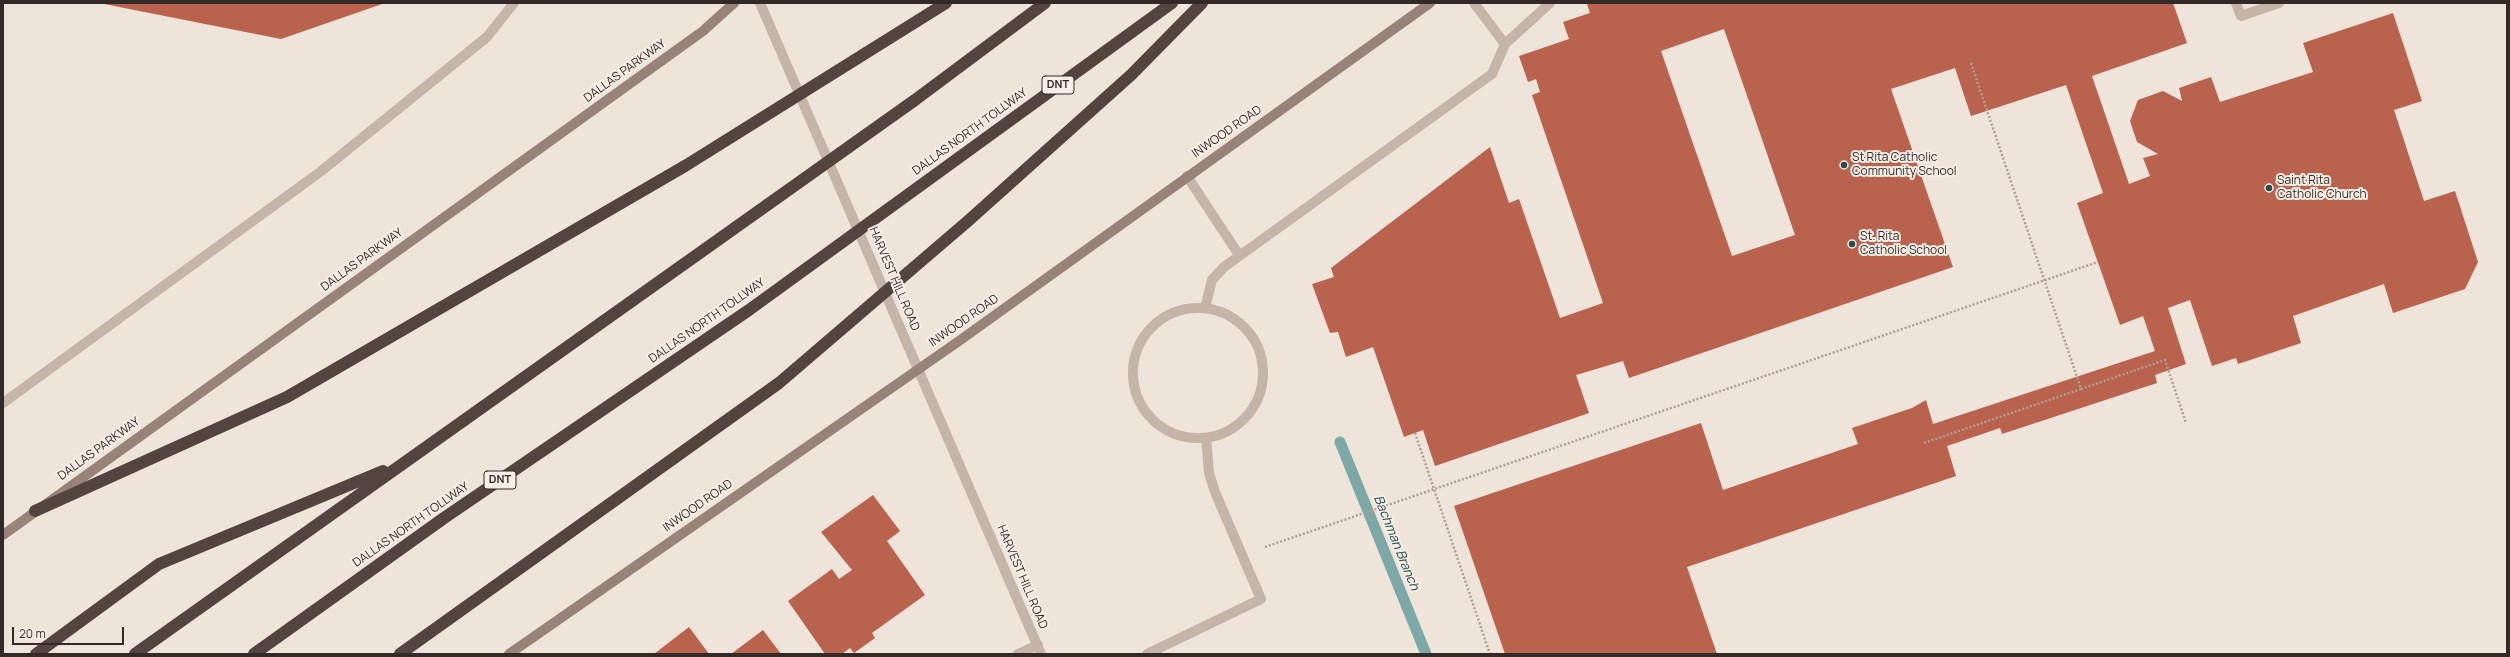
<!DOCTYPE html>
<html>
<head>
<meta charset="utf-8">
<style>
	body { margin:0 }
	#map { position:relative; width:2510px; height:657px; overflow:hidden; background:#eee4da; font-family:Manrope,sans-serif }
	canvas { display:block }
	.frame { position:absolute; inset:0; border:4px solid #332a27; pointer-events:none }
	.scale { position:absolute; left:12px; top:627px; width:112px; height:18px; box-sizing:border-box; border:2px solid #332a27; border-top:0; padding-left:5px; font-size:12px; line-height:14px; white-space:nowrap; color:#332a27; -webkit-text-stroke:3px #f7eee6; paint-order:stroke }
</style>
</head>
<body>
<div id="map">
<canvas width="2510" height="657"></canvas>
<div class="frame"></div>
<div class="scale">20 m</div>
</div>
<script>
const context = document.querySelector('canvas').getContext('2d');
context.lineJoin = 'round';
function shape(rows) {
  const path = new Path2D();
  for (const r of rows) {
    if (r.length === 3) {
      path.moveTo(r[0] + r[2], r[1]);
      path.arc(r[0], r[1], r[2], 0, 2 * Math.PI);
      continue;
    }
    path.moveTo(r[0], r[1]);
    for (let i = 2; i < r.length; i += 2) path.lineTo(r[i], r[i + 1]);
  }
  return path;
}
function stroke(path, color, width, dash) {
  context.strokeStyle = color;
  context.lineWidth = width;
  context.lineCap = dash ? 'butt' : 'round';
  context.setLineDash(dash || []);
  context.stroke(path);
}
function fill(path, color) {
  context.fillStyle = color;
  context.fill(path, 'evenodd');
}
function label(font, color, halo, rows, align = 'center') {
  context.font = font + ' Manrope,sans-serif';
  context.lineWidth = 4;
  context.setLineDash([]);
  context.textBaseline = 'middle';
  context.strokeStyle = halo;
  context.fillStyle = color;
  for (const [text, x, y, turn = 0] of rows) {
    context.save();
    context.translate(x, y);
    context.rotate((+turn || 0) * Math.PI / 180);
    context.textAlign = isNaN(turn) ? turn : align;
    if (halo) context.strokeText(text, 0, 0);
    context.fillText(text, 0, 0);
    context.restore();
  }
}
const stream = shape([
	[1340,442,1426,654]
]);
const building = shape([
	[99,3,385,3,281,39],
	[1589,3,2173,3,2187,43,2092,76,2129,184,2150,176,2143,158,2158,154,2137,142,2130,121,2138,100,2163,91,2182,101,2179,88,2211,77,2220,102,2313,72,2303,43,2393,13,2422,101,2394,110,2424,201,2455,191,2478,262,2465,289,2393,313,2384,284,2293,316,2301,343,2238,364,2236,358,2212,366,2190,300,2168,308,2186,364,2155,375,2157,383,2002,434,2000,428,1947,446,1956,476,1687,567,1717,654,1505,654,1454,506,1701,423,1723,490,1858,444,1852,428,1912,408,1926,400,1933,424,2155,351,2143,316,2120,325,2077,203,2103,193,2066,85,1971,116,1955,68,1891,89,1953,267,1629,378,1623,361,1576,375,1589,413,1435,466,1423,430,1404,437,1373,347,1346,357,1338,332,1330,333,1312,284,1334,277,1331,268,1490,147,1509,203,1519,199,1560,318,1603,303,1532,95,1540,92,1536,79,1528,82,1519,56,1569,39,1563,22,1590,13,1587,4],
	[1724,29,1795,235,1732,256,1661,51],
	[873,495,900,531,887,541,925,595,872,633,875,638,854,653,850,648,842,654,825,654,788,601,832,569,839,579,852,570,821,532],
	[689,627,709,654,654,654],
	[763,630,781,654,731,654]
]);
const path = shape([
	[1971,63,2081,389,2165,360,2186,423],
	[1415,433,1490,654],
	[1924,443,2081,389],
	[1265,547,2098,262]
]);
const service = shape([
	[1474,3,1505,44],
	[2236,3,2241,16,2279,3],
	[1187,176,1239,255],
	[1205,308,1212,280,1224,267,1492,74,1505,44,1550,3],
	[1198,373,65],
	[3,403,320,172,487,37,514,3],
	[1147,654,1261,599,1215,492,1209,473,1206,438]
]);
const minor = shape([
	[1018,654,1038,645]
]);
const tertiary = shape([
	[760,3,1041,654]
]);
const secondary = shape([
	[3,535,703,31,734,3],
	[509,654,959,341,1430,3]
]);
const motorway = shape([
	[35,511,287,397,685,166,946,3],
	[36,654,159,564,383,471],
	[135,654,915,100,1045,3],
	[254,654,444,518,749,310,1172,3],
	[400,654,779,383,968,221,1131,75,1202,3]
]);
const markers = [
	[1844,165,4,"#214f50"],
	[2269,188,4,"#214f50"],
	[1852,244,4,"#214f50"]
];
const shields = [
	[1058,85,32],
	[500,480,32]
];
const shieldNames = [
	["DNT",1058,85],
	["DNT",500,480]
];
const streetNames = [
	["DALLAS PARKWAY",625,71,-36],
	["DALLAS NORTH TOLLWAY",970,132,-36],
	["INWOOD ROAD",1227,132,-35],
	["DALLAS PARKWAY",362,260,-36],
	["HARVEST HILL ROAD",894,279,67],
	["DALLAS NORTH TOLLWAY",707,321,-35],
	["INWOOD ROAD",964,321,-35],
	["DALLAS PARKWAY",99,449,-36],
	["INWOOD ROAD",698,506,-35],
	["DALLAS NORTH TOLLWAY",411,525,-35],
	["HARVEST HILL ROAD",1022,577,67]
];
const poiNames = [
	["St Rita Catholic",1852,158],
	["Community School",1852,172],
	["Saint Rita",2277,181],
	["Catholic Church",2277,195],
	["St. Rita",1860,237],
	["Catholic School",1860,251]
];
const waterNames = [
	["Bachman Branch",1396,543,68]
];
stroke(stream, '#7ca8a8', 11);
fill(building, '#b9624e');
stroke(path, '#b19e92', 2.5, [2, 2]);
stroke(service, '#c5b4a8', 10);
stroke(minor, '#c5b4a8', 10);
stroke(tertiary, '#c5b4a8', 10);
stroke(secondary, '#988379', 10);
stroke(motorway, '#53443f', 12);
for (const [x, y, r, color] of markers) {
  const dot = new Path2D();
  dot.arc(x, y, r, 0, 2 * Math.PI);
  context.fillStyle = color;
  context.fill(dot);
  stroke(dot, '#f7eee6', 1.5);
}
for (const [x, y, w] of shields) {
  const box = new Path2D();
  box.roundRect(x - w / 2, y - 9, w, 18, 3);
  context.fillStyle = '#f7eee6';
  context.fill(box);
  stroke(box, '#332a27', 1);
}
label('bold 11px', '#332a27', null, shieldNames);
label('12px', '#332a27', '#f7eee6', streetNames);
label('12px', '#332a27', '#f7eee6', poiNames, 'left');
label('italic 13px', '#214f50', '#f7eee6', waterNames);
</script>
</body>
</html>
